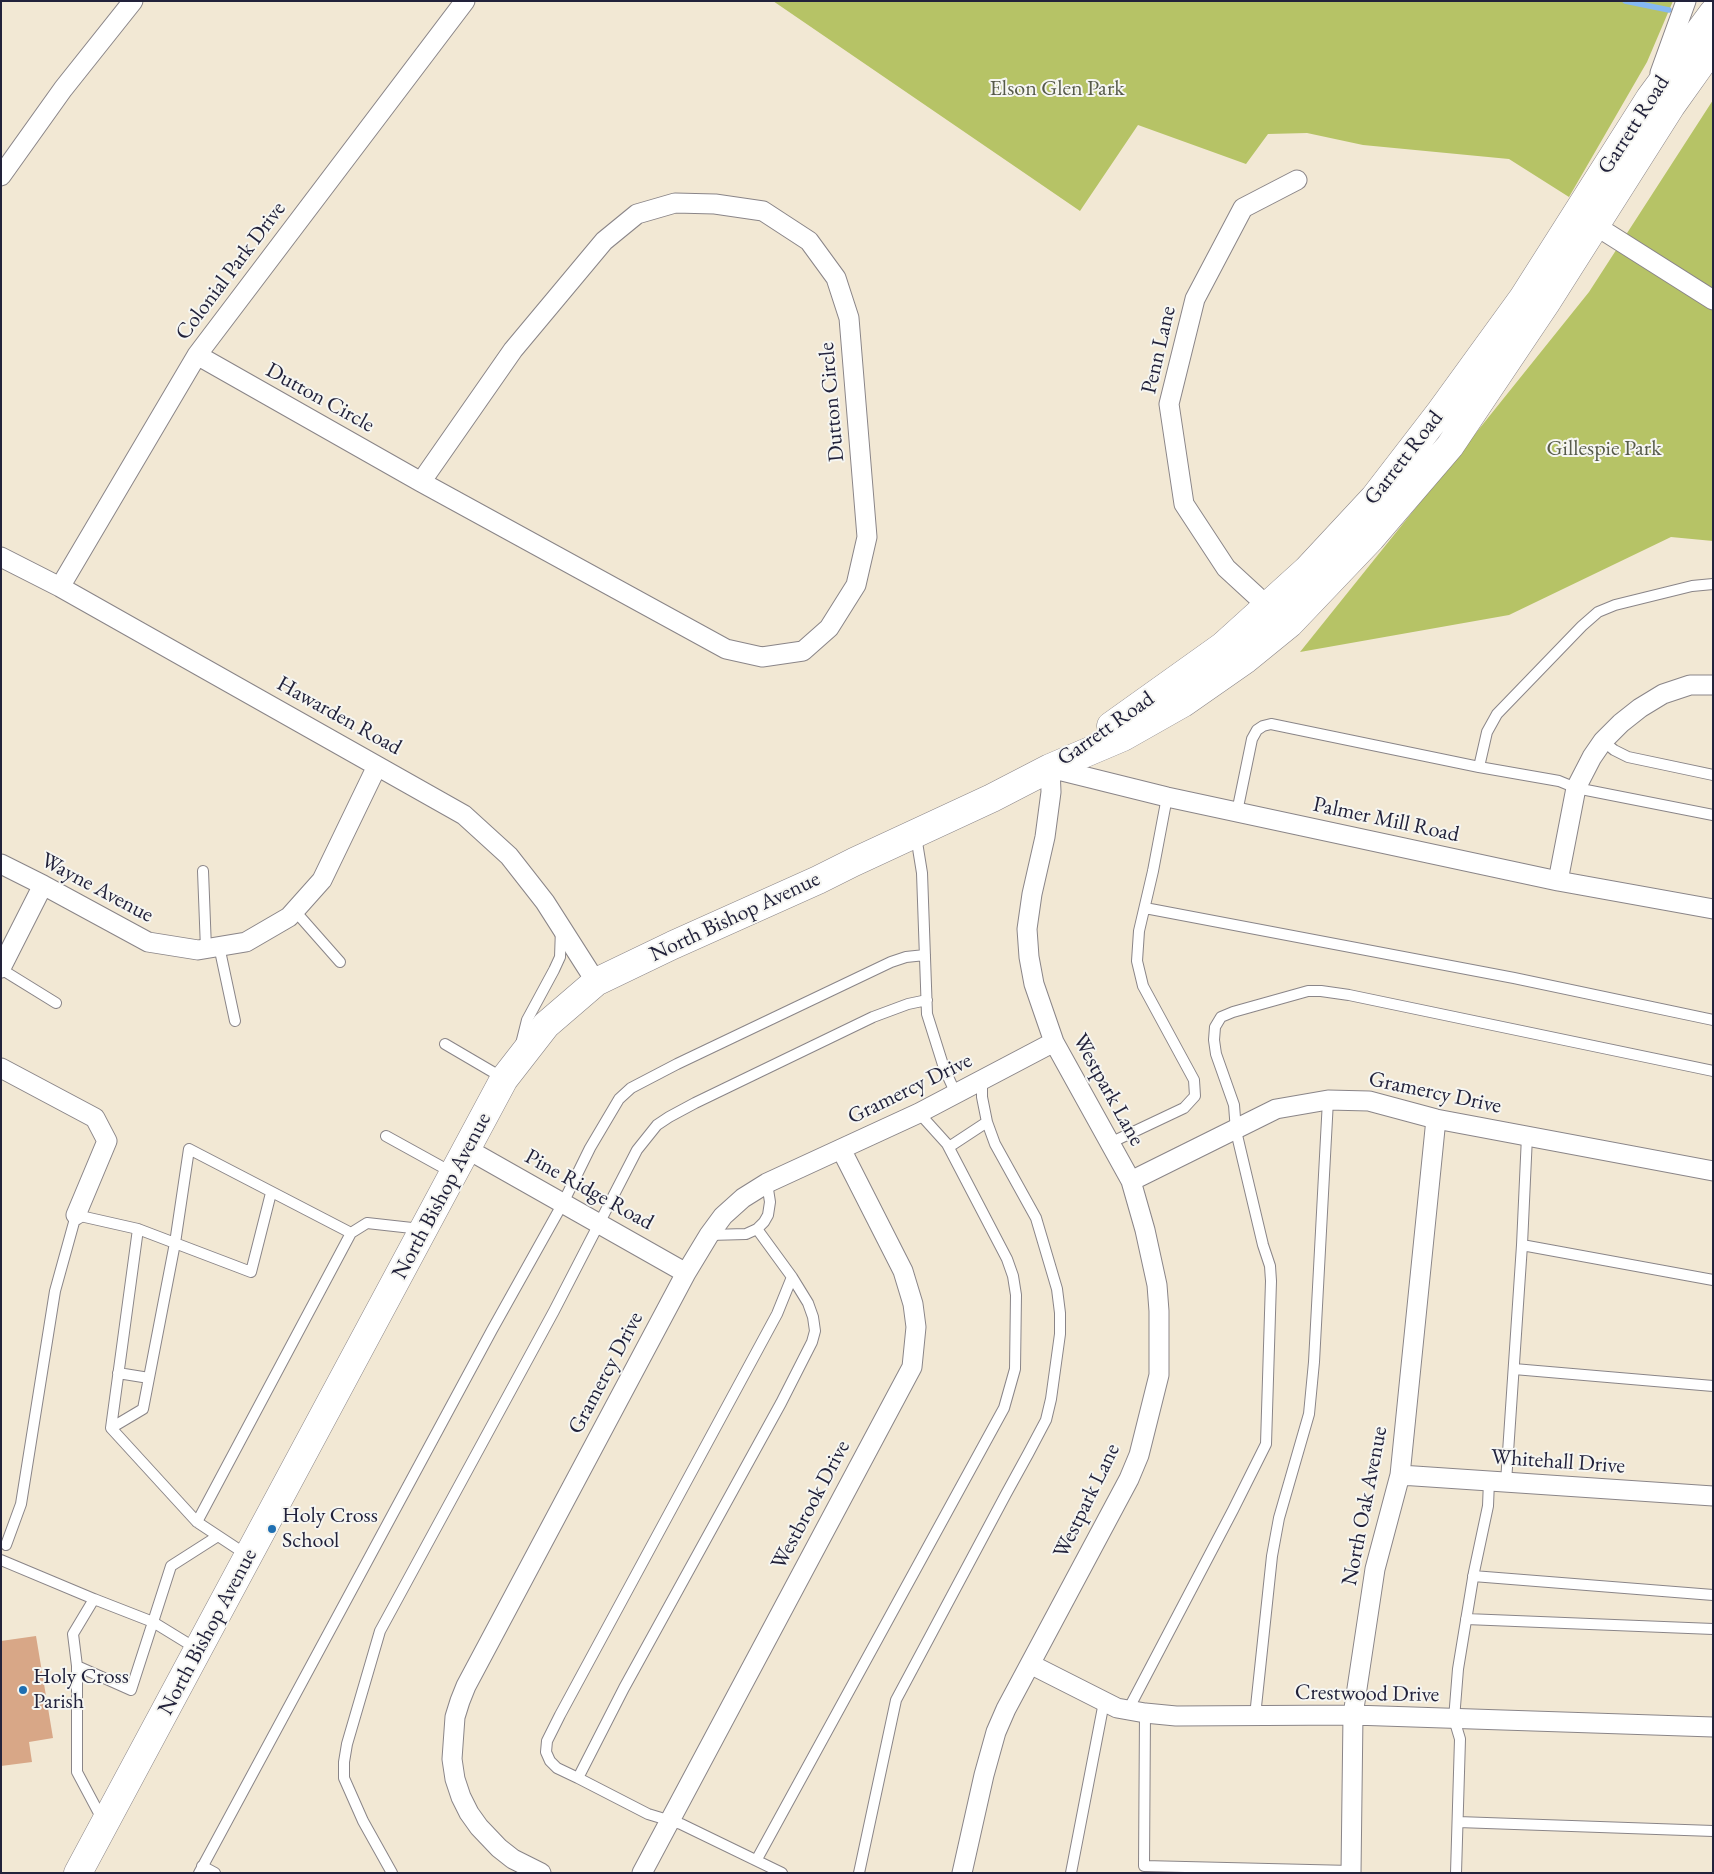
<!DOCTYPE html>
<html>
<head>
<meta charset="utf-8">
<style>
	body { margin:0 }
	#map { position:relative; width:1714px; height:1874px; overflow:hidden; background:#f2e8d4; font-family:"EB Garamond",serif }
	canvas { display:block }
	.frame { position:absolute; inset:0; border:2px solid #22223b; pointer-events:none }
</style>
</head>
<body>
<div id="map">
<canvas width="1714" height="1874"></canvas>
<div class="frame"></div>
</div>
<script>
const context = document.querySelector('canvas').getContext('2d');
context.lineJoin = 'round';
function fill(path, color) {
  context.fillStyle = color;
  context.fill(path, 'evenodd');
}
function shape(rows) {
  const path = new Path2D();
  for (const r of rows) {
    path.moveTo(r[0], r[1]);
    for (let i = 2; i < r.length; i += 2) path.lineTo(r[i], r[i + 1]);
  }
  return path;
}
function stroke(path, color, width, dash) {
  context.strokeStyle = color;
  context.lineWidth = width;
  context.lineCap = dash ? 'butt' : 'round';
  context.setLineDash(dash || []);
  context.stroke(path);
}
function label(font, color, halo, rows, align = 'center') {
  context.font = font + ' "EB Garamond",serif';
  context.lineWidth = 4;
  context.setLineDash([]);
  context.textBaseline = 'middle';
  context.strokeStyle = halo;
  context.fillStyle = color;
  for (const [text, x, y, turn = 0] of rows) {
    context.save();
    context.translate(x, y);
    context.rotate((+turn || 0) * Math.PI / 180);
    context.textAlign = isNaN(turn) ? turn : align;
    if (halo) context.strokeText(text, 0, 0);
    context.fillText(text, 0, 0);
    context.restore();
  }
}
const green = shape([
	[773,1,1673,1,1647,62,1569,197,1509,159,1363,145,1307,133,1268,134,1246,164,1138,125,1080,211],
	[1713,100,1713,541,1671,537,1509,615,1300,652,1589,292]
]);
const stream = shape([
	[1625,1,1669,10]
]);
const building = shape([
	[36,1636,53,1738,29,1742,32,1762,1,1766,1,1641]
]);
const service = shape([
	[1603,741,1614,750,1628,757,1713,775],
	[1479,767,1487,732,1497,714,1582,626,1598,612,1615,605,1692,586,1713,584],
	[1237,812,1252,739,1257,730,1263,726,1271,724,1479,767,1559,781,1576,788,1713,815],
	[916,836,922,873,927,1014,944,1068,956,1094],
	[203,871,206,949],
	[1145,908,1514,978,1713,1020],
	[295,911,340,962],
	[219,946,235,1021],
	[1,969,56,1003],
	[445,1044,503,1078],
	[521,1044,527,1020,554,970,560,957,561,929],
	[386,1136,453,1173],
	[1110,1143,1184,1108,1195,1096,1194,1080,1143,986,1137,961,1139,931,1153,871,1167,797],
	[949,1147,987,1122],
	[138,1229,111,1428,143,1409,175,1243,189,1149,351,1233,197,1522,247,1555],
	[351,1233,367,1223,421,1229],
	[709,1235,746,1234,757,1229,764,1222,768,1215,770,1202,767,1183],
	[1522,1245,1713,1280],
	[1514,1369,1713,1386],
	[118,1373,149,1378],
	[111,1428,197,1522],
	[1506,1482,1522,1245,1527,1136],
	[6,1545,21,1504,55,1291,76,1215,138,1229,251,1272,271,1193],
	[1,1560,94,1599],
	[1473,1576,1713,1595],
	[94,1599,153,1622,131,1690,77,1666,73,1634,94,1599],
	[1466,1619,1713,1629],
	[197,1649,153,1622,171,1566,218,1536],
	[77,1666,77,1772,102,1819],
	[1128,1710,1233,1510,1266,1444,1271,1281,1270,1266,1263,1245,1236,1131,1234,1105,1216,1054,1214,1040,1215,1027,1221,1017,1233,1012,1308,991,1321,991,1349,995,1713,1071],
	[1145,1713,1144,1866,1351,1871],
	[1255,1716,1272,1556,1279,1518,1309,1414,1314,1362,1328,1100],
	[578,1778,624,1688,781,1403,812,1342,815,1331,813,1317,808,1303,792,1277,757,1229],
	[1458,1822,1713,1831],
	[757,1859,1004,1408,1015,1369,1016,1295,1013,1276,1007,1259,947,1144,919,1113],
	[202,1866,215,1873],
	[199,1873,492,1330,563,1203,590,1148,619,1099,631,1088,677,1064,891,962,906,957,925,955],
	[392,1873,363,1821,344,1778,344,1762,347,1744,380,1631,554,1311,637,1150,657,1125,669,1117,695,1103,873,1017,908,1004,927,1000],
	[782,1873,681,1824,648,1814,578,1778,557,1768,550,1761,546,1752,547,1741,560,1715,777,1314,792,1277],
	[859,1873,896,1700,1006,1494,1028,1454,1046,1420,1051,1399,1060,1334,1060,1313,1057,1289,1036,1218,995,1144,987,1122,982,1097,982,1080],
	[1071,1873,1104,1702],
	[1456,1873,1460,1739,1454,1719,1458,1669,1474,1572,1488,1506,1489,1481]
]);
const minor = shape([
	[1660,73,1686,1],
	[1,176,63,89,133,1],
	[1585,219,1713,300],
	[197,355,421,482,726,649,762,657,803,651,829,628,856,585,867,537,849,318,836,278,809,241,763,211,715,204,675,203,637,214,604,241,513,350,421,482],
	[1,557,60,587,464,815,509,856,545,902,596,982],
	[60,587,197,355,465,1],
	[1276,614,1226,568,1184,504,1169,404,1195,299,1243,208,1297,180],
	[1,864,43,885,148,942,198,950,246,942,289,917,322,880,377,766],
	[1558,881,1576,788,1592,757,1603,741,1621,723,1640,708,1663,694,1690,685,1713,685],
	[1,968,43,885],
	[1,1068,95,1118,107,1141,76,1215],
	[467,1149,686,1273],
	[1131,1181,1276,1109,1328,1100,1369,1101,1436,1119,1713,1171],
	[1400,1475,1713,1496],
	[1030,1664,1117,1708,1145,1713,1176,1716,1353,1715,1713,1727],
	[541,1873,513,1859,499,1848,479,1827,469,1813,461,1797,455,1779,452,1759,455,1717,460,1701,466,1686,686,1273,709,1235,723,1216,743,1198,767,1183,919,1113,1054,1042],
	[642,1873,912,1367,916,1327,913,1304,903,1271,841,1149],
	[962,1873,984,1775,996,1732,1006,1709,1129,1479,1139,1455,1159,1375,1159,1311,1157,1285,1145,1230,1131,1181,1054,1042,1034,984,1029,957,1027,929,1032,894,1045,837,1051,792,1050,768,1167,797,1558,881,1713,909],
	[1351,1873,1353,1715,1375,1569,1400,1475,1436,1119]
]);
const secondary = shape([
	[1111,726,1223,646,1307,570,1374,498,1441,411,1523,298,1650,98,1713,13],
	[78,1873,504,1079,546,1025,596,982,673,945,818,880,854,862,992,798,1050,768,1123,737,1183,703,1246,659,1289,624,1371,538,1450,446,1546,303,1671,106,1713,47]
]);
const markers = [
	[272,1529,5,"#1f6fb2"],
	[23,1690,5,"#1f6fb2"]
];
const parkNames = [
	["Elson Glen Park",1057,89],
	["Gillespie Park",1604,449]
];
const streetNames = [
	["Garrett Road",1634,125,-57],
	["Colonial Park Drive",231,271,-53],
	["Penn Lane",1159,350,-77],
	["Dutton Circle",320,398,29],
	["Dutton Circle",832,402,-95],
	["Garrett Road",1404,458,-52],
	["Hawarden Road",339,716,29],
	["Garrett Road",1106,729,-35],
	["Palmer Mill Road",1386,820,12],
	["Wayne Avenue",97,888,28],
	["North Bishop Avenue",735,917,-25],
	["Gramercy Drive",910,1089,-26],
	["Westpark Lane",1108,1090,61],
	["Gramercy Drive",1435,1093,12],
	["Pine Ridge Road",589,1190,29],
	["North Bishop Avenue",442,1196,-62],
	["Gramercy Drive",606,1373,-62],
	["Whitehall Drive",1558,1462,4],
	["Westpark Lane",1087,1501,-64],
	["Westbrook Drive",811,1505,-62],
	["North Oak Avenue",1365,1506,-79],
	["North Bishop Avenue",208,1632,-62],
	["Crestwood Drive",1367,1694,1]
];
const poiNames = [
	["Holy Cross",282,1516],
	["School",282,1541],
	["Holy Cross",33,1677],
	["Parish",33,1702]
];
fill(green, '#b6c366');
stroke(stream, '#85b8f2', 5.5);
fill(building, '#d8a787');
stroke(service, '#8a8588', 12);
stroke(minor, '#8a8588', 21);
stroke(secondary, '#8a8588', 29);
stroke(service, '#fff', 10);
stroke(minor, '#fff', 19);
stroke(secondary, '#fff', 28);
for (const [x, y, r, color] of markers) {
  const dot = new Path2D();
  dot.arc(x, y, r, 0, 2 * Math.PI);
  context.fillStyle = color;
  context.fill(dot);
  stroke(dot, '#f6f6f2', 2);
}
label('22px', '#565a4a', '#f6f6f2', parkNames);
label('22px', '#22223b', '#f6f6f2', streetNames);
label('22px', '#22223b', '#f6f6f2', poiNames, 'left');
</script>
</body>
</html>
